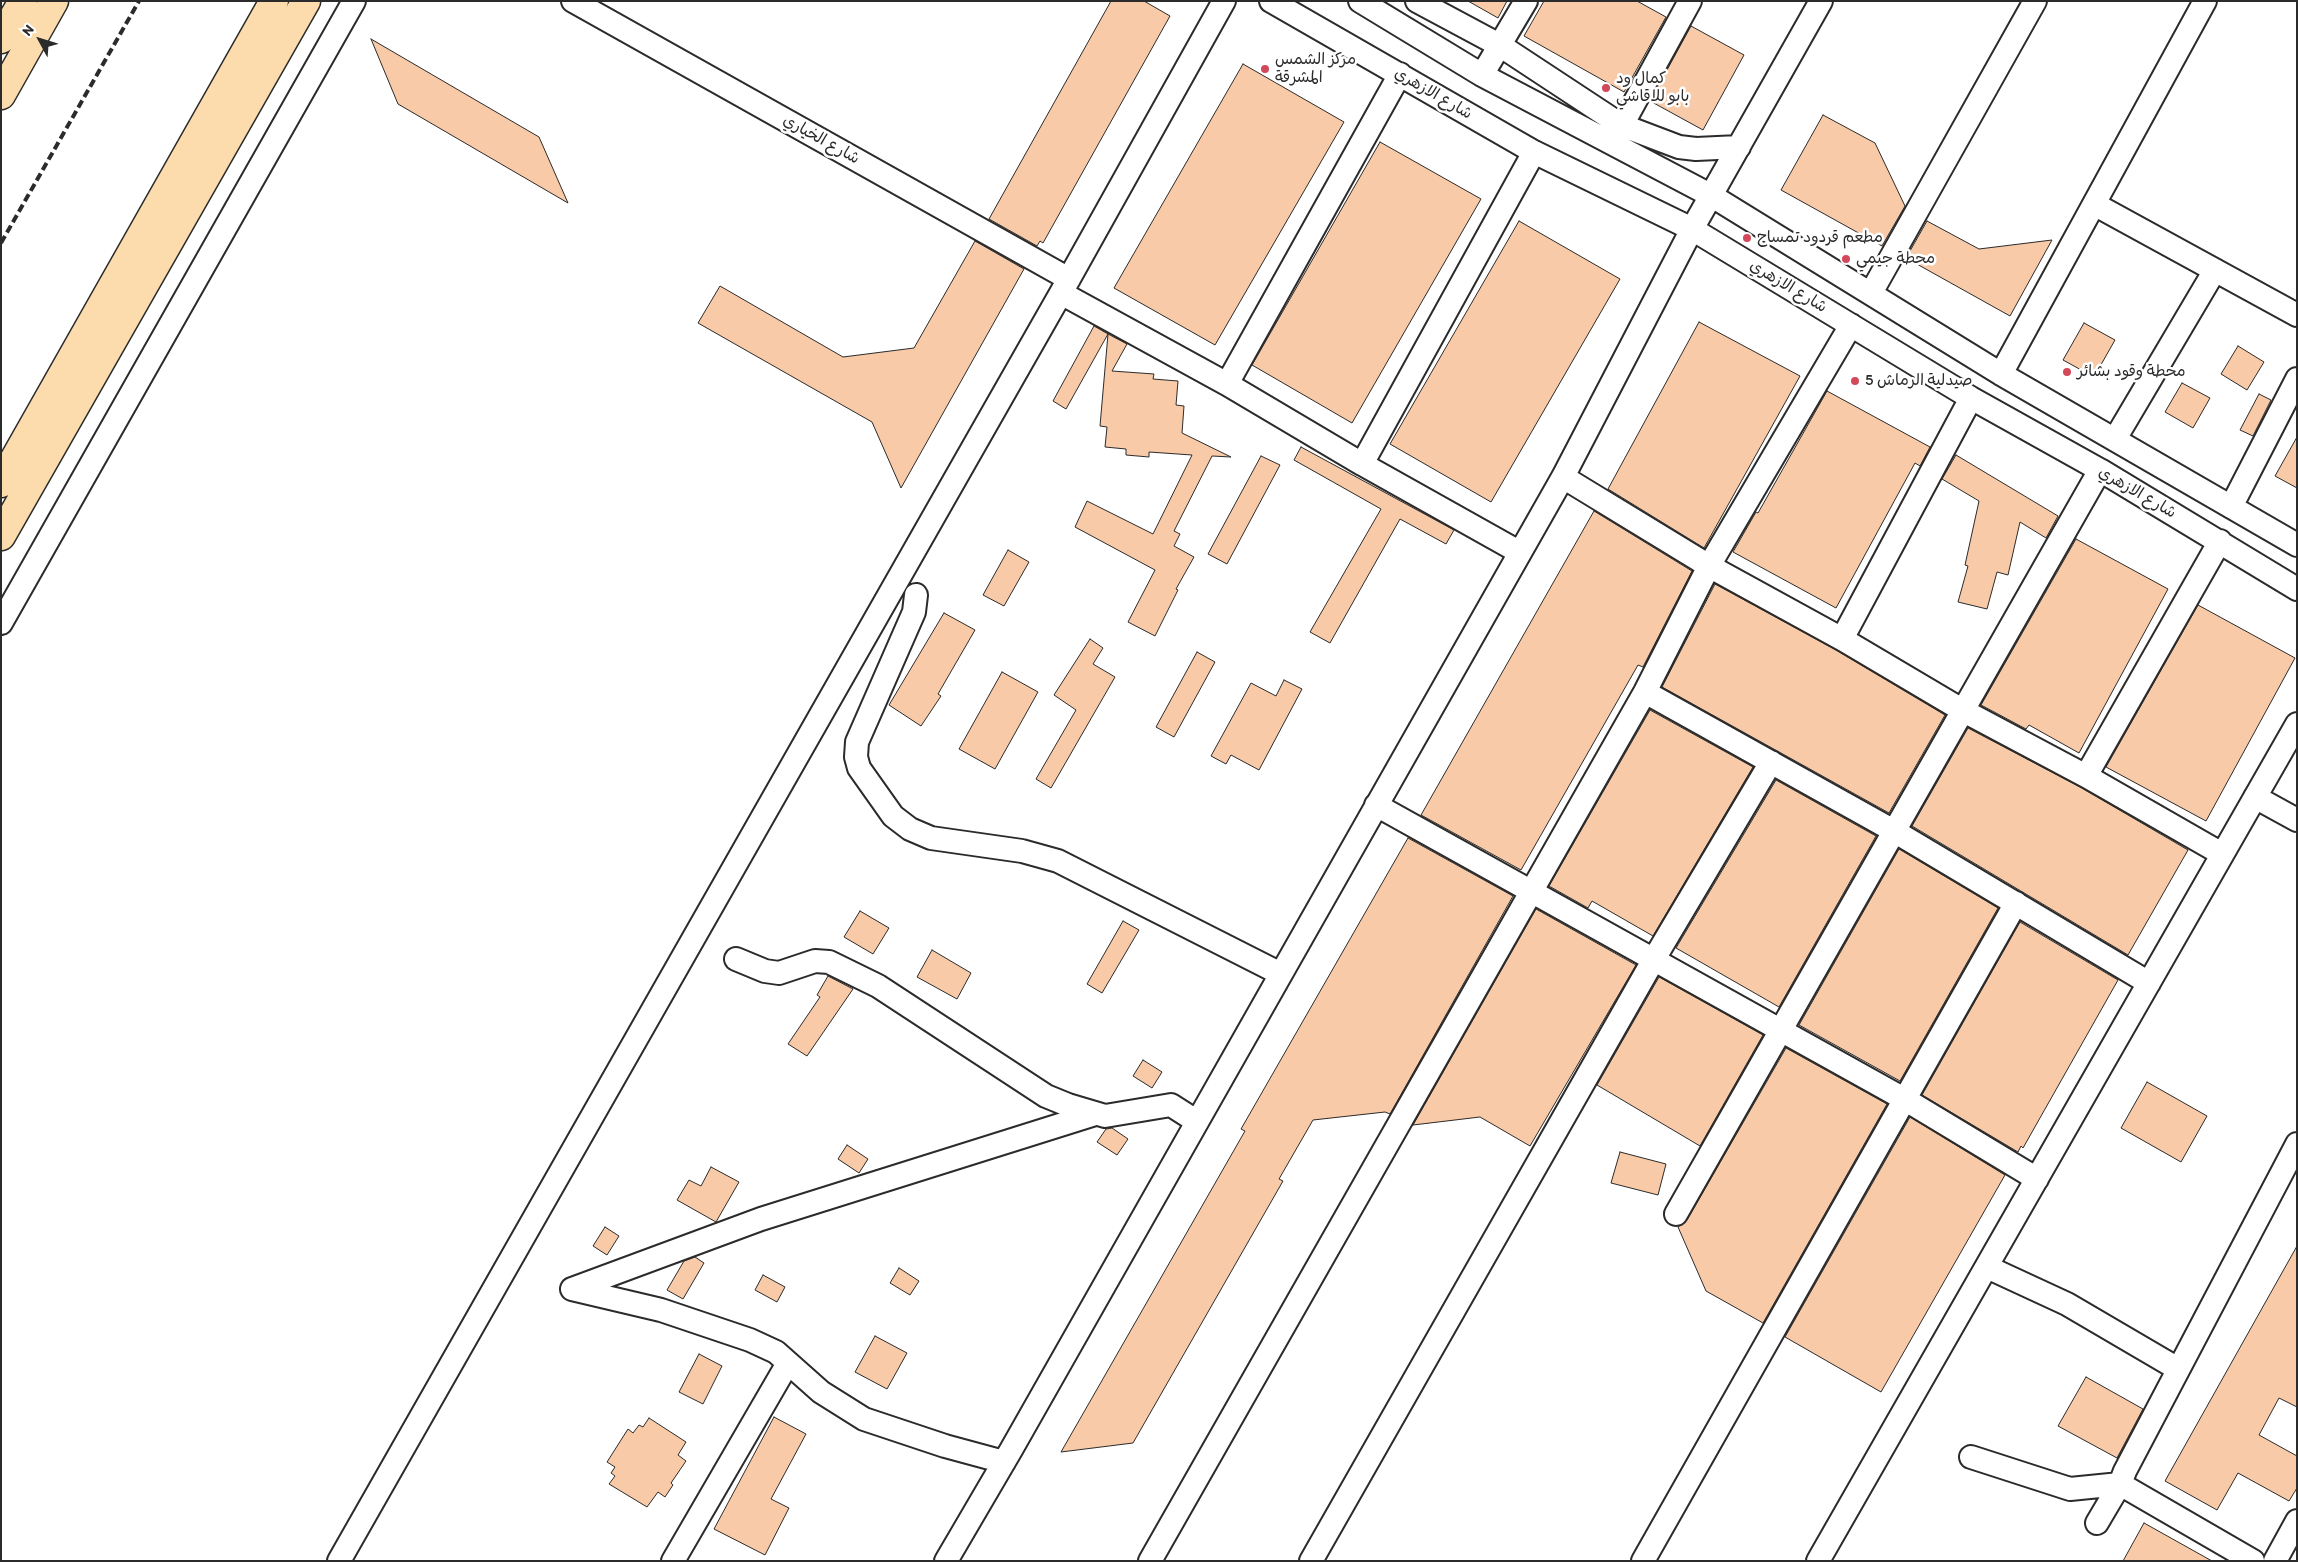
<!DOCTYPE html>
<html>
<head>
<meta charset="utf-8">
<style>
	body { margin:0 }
	#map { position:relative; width:2298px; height:1562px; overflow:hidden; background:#fff; font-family:Itim,sans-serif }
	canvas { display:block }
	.frame { position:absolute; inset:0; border:2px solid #2b2b2b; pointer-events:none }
	.north { position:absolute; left:15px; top:15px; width:50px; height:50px; -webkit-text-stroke:4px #fff; paint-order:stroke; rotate:309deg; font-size:14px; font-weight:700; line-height:20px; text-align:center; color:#2b2b2b }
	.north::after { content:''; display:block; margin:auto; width:18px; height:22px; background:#2b2b2b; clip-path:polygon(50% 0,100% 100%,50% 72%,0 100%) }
</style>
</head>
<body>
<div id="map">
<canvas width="2298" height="1562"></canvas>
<div class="frame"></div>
<div class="north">N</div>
</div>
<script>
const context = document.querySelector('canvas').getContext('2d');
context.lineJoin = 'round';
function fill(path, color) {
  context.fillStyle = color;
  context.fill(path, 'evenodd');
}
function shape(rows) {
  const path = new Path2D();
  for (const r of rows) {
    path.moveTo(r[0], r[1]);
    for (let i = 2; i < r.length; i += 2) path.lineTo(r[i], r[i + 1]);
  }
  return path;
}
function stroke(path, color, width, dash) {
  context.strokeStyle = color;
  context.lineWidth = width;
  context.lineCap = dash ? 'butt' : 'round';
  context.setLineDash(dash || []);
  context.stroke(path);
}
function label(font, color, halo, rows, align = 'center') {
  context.font = font + ' Itim,"Playpen Sans Arabic",sans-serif';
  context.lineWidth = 5;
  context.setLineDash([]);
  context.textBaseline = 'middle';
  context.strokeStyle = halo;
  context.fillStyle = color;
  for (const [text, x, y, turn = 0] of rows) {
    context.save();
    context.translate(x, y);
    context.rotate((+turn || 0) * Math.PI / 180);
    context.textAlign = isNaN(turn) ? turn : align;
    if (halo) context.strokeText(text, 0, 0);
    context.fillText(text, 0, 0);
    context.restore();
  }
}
const building = shape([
	[1111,1,1144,1,1170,16,1043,243,1040,241,1037,246,989,219,1111,1],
	[1468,1,1507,1,1498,18,1468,1],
	[1544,1,1637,1,1666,17,1624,92,1524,36,1544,1],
	[1691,26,1744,55,1703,130,1650,101,1691,26],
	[371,39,539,137,568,203,398,104,371,39],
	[1243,64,1344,122,1215,345,1114,288,1243,64],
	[1823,115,1875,143,1905,206,1882,246,1781,190,1823,115],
	[1380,142,1481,199,1352,423,1252,365,1380,142],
	[1519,221,1620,279,1491,502,1390,444,1519,221],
	[1927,221,1979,249,2052,240,2010,316,1906,258,1927,221],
	[975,241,1024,269,901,488,872,422,698,323,720,286,843,357,914,348,975,241],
	[1699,322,1800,376,1704,548,1608,489,1699,322],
	[2084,323,2115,340,2094,377,2063,360,2084,323],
	[1094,326,1108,334,1066,409,1053,401,1094,326],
	[1108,334,1127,344,1112,371,1154,374,1153,379,1178,381,1176,405,1184,406,1182,433,1231,457,1212,456,1174,531,1180,534,1174,546,1194,557,1176,589,1178,590,1155,636,1128,622,1155,570,1075,527,1087,501,1153,534,1192,455,1149,452,1149,457,1126,455,1126,449,1105,447,1107,427,1100,426,1108,334],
	[2238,346,2264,362,2247,390,2221,374,2238,346],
	[2182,383,2210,398,2193,428,2165,412,2182,383],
	[1827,391,1930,447,1920,466,1915,463,1836,608,1733,552,1756,512,1758,513,1827,391],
	[2259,394,2271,400,2253,436,2240,430,2259,394],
	[2297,437,2297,488,2275,476,2297,437],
	[1301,447,1454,530,1446,544,1400,519,1330,643,1310,632,1381,509,1294,460,1301,447],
	[1956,455,2058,516,2046,538,2020,522,2008,575,1997,572,1987,609,1958,602,1968,566,1965,565,1979,501,1942,479,1956,455],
	[1261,456,1280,465,1227,564,1208,554,1261,456],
	[1594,511,1692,571,1643,667,1638,665,1521,870,1421,815,1594,511],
	[2076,539,2168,589,2079,753,2029,725,2026,729,1981,705,2076,539],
	[1008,550,1029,562,1004,606,983,595,1008,550],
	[1715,584,1836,650,1945,715,1889,813,1662,687,1715,584],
	[2198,605,2295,658,2206,821,2106,767,2198,605],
	[944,613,975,630,938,694,941,696,921,726,889,705,944,613],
	[1090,639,1103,648,1093,664,1115,677,1051,788,1036,779,1076,710,1054,695,1090,639],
	[1197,652,1215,662,1174,737,1156,727,1197,652],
	[1002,672,1038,692,995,769,959,749,1002,672],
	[1284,680,1302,689,1259,770,1231,755,1226,764,1211,756,1251,683,1276,696,1284,680],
	[1650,710,1753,767,1653,936,1592,901,1588,908,1549,886,1650,710],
	[1968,728,2080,787,2188,850,2128,955,1912,826,1968,728],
	[1776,780,1876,836,1779,1007,1676,948,1776,780],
	[1408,838,1513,896,1390,1114,1385,1112,1313,1120,1279,1179,1283,1181,1133,1443,1061,1452,1245,1131,1241,1129,1408,838],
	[1899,849,1998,908,1900,1081,1799,1025,1899,849],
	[1536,909,1636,965,1530,1146,1480,1117,1413,1125,1536,909],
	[860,911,889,928,873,954,844,937,860,911],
	[1123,921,1139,930,1102,993,1087,984,1123,921],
	[2020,922,2118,980,2023,1148,2021,1146,2018,1152,1922,1095,2020,922],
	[932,950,971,973,957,999,917,977,932,950],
	[828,976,853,989,807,1056,788,1044,820,997,817,995,828,976],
	[1659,977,1763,1035,1700,1146,1597,1085,1659,977],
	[1786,1048,1887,1104,1763,1323,1706,1291,1678,1227,1687,1220,1786,1048],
	[1143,1060,1162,1072,1152,1088,1133,1076,1143,1060],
	[2147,1082,2207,1116,2181,1162,2121,1128,2147,1082],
	[1910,1117,2005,1175,1881,1392,1785,1337,1910,1117],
	[1112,1128,1128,1139,1117,1155,1097,1142,1106,1129,1112,1128],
	[847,1145,868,1159,859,1173,838,1159,847,1145],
	[1620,1152,1666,1164,1658,1195,1611,1183,1620,1152],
	[711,1167,739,1182,716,1222,677,1200,689,1180,701,1186,711,1167],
	[605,1227,619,1236,607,1255,593,1246,605,1227],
	[2297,1246,2297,1407,2279,1398,2259,1435,2297,1456,2297,1488,2289,1501,2238,1473,2217,1510,2165,1481,2297,1246],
	[695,1257,704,1263,683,1299,667,1290,684,1261,695,1257],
	[899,1268,919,1281,910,1295,890,1283,899,1268],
	[763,1275,785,1287,777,1302,755,1290,763,1275],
	[875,1336,907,1353,887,1389,855,1372,875,1336],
	[699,1354,722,1366,703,1404,679,1392,699,1354],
	[2086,1377,2143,1409,2117,1458,2058,1426,2086,1377],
	[774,1417,806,1434,771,1499,789,1508,765,1555,714,1529,774,1417],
	[649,1418,686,1442,678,1455,686,1461,671,1483,673,1485,665,1497,658,1492,647,1507,609,1484,615,1476,611,1473,615,1467,607,1462,628,1429,633,1433,639,1425,643,1427,649,1418],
	[2144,1523,2212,1561,2123,1561,2144,1523]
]);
const minor = shape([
	[573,1,1069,279],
	[1271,1,1534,152,1692,229,1971,398,2100,470,2297,589],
	[1360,1,1482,75,1712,196,2001,374,2297,545],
	[1417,1,1501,46,1621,125,1679,147,1696,149,1739,147],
	[1482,75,1526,1],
	[1615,138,1690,1],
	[2094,204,2297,315],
	[1061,293,1227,384,1362,464,1519,552],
	[1871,293,2035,1],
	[2001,374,2205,1],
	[1227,384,1400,74],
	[2115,439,2215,270],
	[1362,464,1534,152],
	[1563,477,1709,566,1842,639,1962,710,2086,776,2222,854],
	[2231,507,2297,379],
	[916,595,914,612,857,742,856,757,859,768,893,816,910,829,931,838,1022,851,1058,861,1281,974],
	[1,623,354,1],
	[1842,639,1971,398],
	[1645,692,1894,831,2149,983],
	[2086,776,2220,541],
	[2255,797,2297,820],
	[1376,805,1906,1100,2037,1179],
	[736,959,765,971,779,973,815,961,829,962,878,986,1046,1096,1068,1105,1105,1116,1171,1105,1196,1121],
	[1676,1214,2100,470],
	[1987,1267,2067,1304,2178,1369],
	[572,1289,761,1219,1095,1114],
	[572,1289,661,1310,750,1340,776,1352,821,1392,864,1419,945,1446,1004,1462],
	[1971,1457,2070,1489,2120,1484,2253,1561],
	[2097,1523,2120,1484,2125,1471,2297,1144],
	[339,1561,1061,293,1224,1],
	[673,1561,788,1363],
	[946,1561,1011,1450,1563,477,1692,229,1821,1],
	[1150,1561,1645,692,1709,566,1851,325],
	[1311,1561,1654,959,1771,762],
	[1643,1561,2016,903],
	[1818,1561,2297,724],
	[2275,1561,2297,1521]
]);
const major = shape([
	[1,39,23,1],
	[1,95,54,1],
	[1,483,274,1],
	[1,536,306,1]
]);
const rail = shape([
	[1,243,139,1]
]);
const markers = [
	[1265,69,5,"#d1495b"],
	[1606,88,5,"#d1495b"],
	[1747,238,5,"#d1495b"],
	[1846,259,5,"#d1495b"],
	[2067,372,5,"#d1495b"],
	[1855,381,5,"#d1495b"]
];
const poiNames = [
	["مركز الشمس",1275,60],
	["المشرقة",1275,78],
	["كمال ود",1616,79],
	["بابو للاقاشي",1616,97],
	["مطعم قردود تمساح",1757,238],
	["محطة جيمي",1856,259],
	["محطة وقود بشائر",2077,372],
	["صيدلية الرماش 5",1865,381]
];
const streetNames = [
	["شارع الازهري",1433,94,30],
	["شارع الخياري",821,140,29],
	["شارع الازهري",1788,287,31],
	["شارع الازهري",2137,493,30]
];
fill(building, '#f8caa7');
stroke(building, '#2b2b2b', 1);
stroke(minor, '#2b2b2b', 26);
stroke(major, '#2b2b2b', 31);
stroke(minor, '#fff', 22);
stroke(major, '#fcdcac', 28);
stroke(rail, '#2b2b2b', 4, [8, 4]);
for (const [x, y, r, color] of markers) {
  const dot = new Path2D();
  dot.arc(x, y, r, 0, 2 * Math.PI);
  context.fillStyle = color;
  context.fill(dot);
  stroke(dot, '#fff', 2);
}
label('16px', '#2b2b2b', '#fff', poiNames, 'left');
label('16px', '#2b2b2b', '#fff', streetNames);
</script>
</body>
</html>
